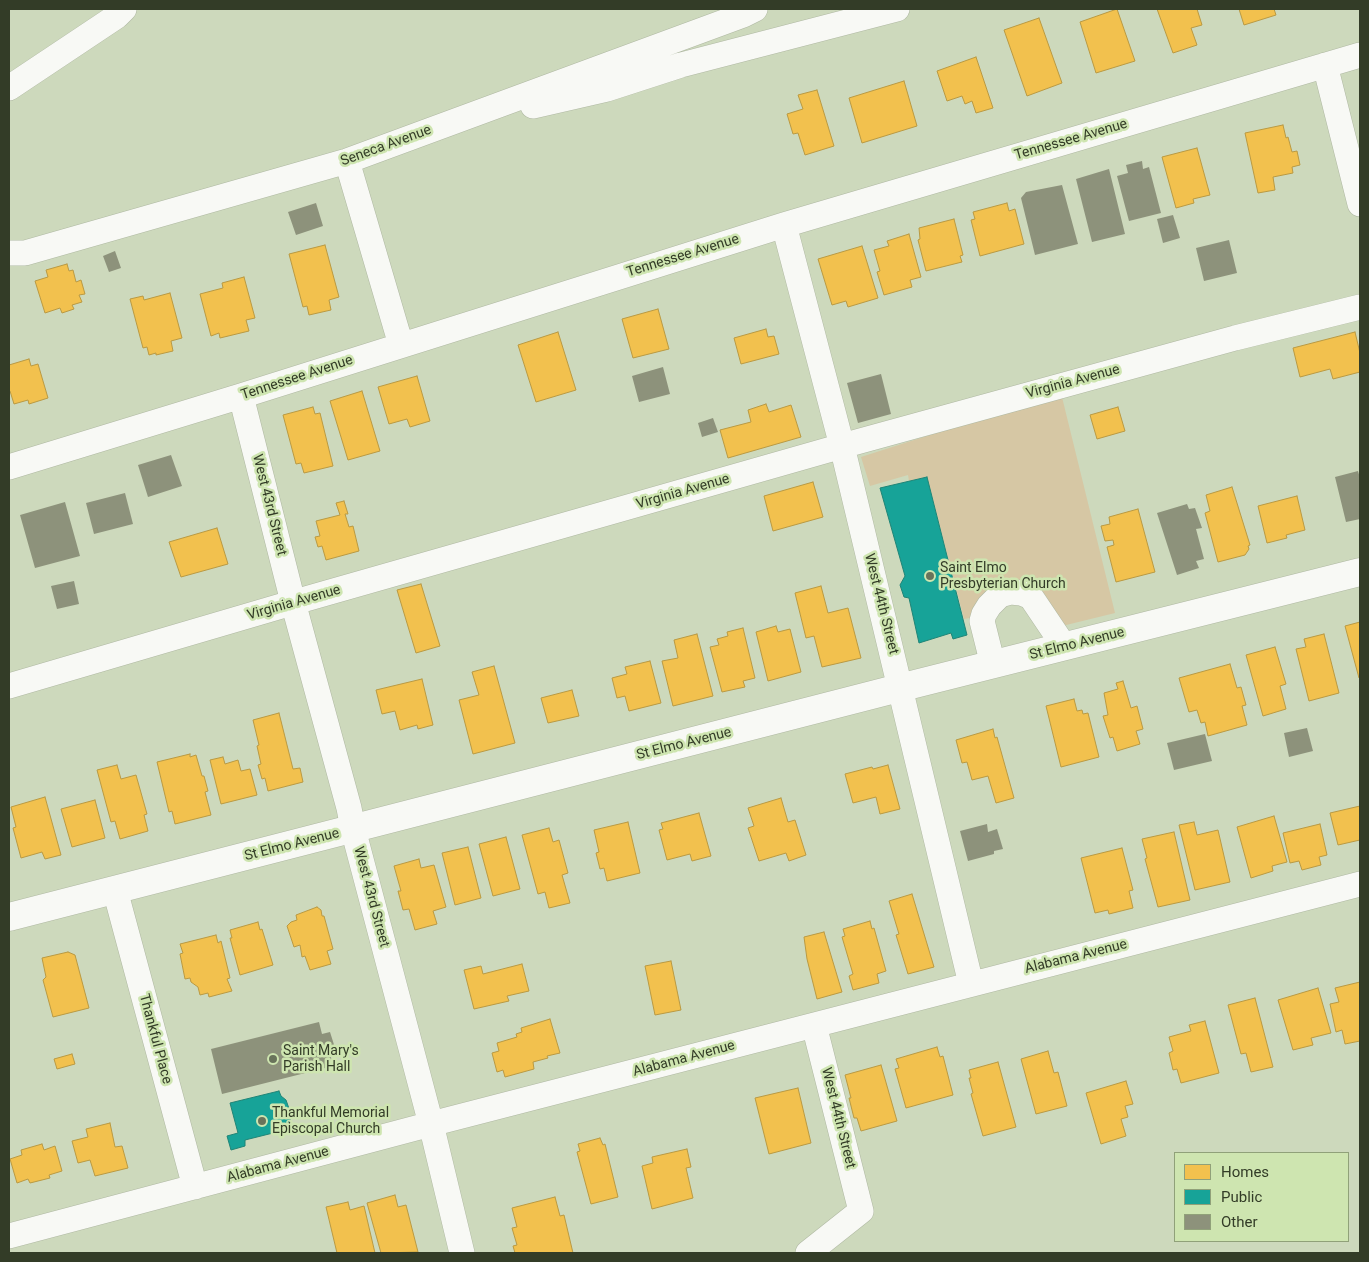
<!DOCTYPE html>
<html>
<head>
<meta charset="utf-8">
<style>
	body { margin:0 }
	#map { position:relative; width:1369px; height:1262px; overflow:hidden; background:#cdd9bc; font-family:Roboto,sans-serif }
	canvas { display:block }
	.frame { position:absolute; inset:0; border:10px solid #333c27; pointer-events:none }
	.legend { position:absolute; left:1174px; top:1152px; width:175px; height:90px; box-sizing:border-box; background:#cee5b0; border:1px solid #90a179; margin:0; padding:6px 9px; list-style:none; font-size:15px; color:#333c27 }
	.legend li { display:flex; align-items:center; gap:10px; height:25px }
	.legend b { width:25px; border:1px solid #90a179 }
</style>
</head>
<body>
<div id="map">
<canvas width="1369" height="1262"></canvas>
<div class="frame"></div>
<ul class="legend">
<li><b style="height:14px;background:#f2c14e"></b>Homes</li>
<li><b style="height:14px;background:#17a398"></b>Public</li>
<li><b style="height:14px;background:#8d927b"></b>Other</li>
</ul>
</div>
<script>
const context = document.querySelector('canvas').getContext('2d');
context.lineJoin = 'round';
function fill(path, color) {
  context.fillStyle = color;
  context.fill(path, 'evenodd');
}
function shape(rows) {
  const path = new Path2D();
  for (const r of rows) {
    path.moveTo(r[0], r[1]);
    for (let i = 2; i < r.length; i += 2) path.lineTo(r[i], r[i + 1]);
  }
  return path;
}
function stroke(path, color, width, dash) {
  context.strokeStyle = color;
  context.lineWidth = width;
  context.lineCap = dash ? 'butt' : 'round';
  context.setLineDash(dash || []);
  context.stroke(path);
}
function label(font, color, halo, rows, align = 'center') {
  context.font = font + ' Roboto,sans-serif';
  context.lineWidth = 5;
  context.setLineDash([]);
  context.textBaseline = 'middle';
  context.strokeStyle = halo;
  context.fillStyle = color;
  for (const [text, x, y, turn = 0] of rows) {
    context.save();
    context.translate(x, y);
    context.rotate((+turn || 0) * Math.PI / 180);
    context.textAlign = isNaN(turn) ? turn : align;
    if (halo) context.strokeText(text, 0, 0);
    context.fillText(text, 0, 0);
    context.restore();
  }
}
const green = shape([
	[1061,393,1115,613,1054,628,1034,590,975,617,964,619,927,477,909,481,908,475,870,486,861,457]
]);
const homes = shape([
	[1117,9,1135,61,1096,73,1080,22,1117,9],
	[1157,9,1197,9,1202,25,1191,28,1197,45,1173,53,1157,9],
	[1239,9,1274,9,1276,15,1244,25,1239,9],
	[1039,18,1062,83,1027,96,1004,30,1039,18],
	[976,57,993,108,976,113,972,101,965,104,962,96,947,101,937,71,976,57],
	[904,81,917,126,862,143,849,98,904,81],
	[817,90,834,146,805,155,798,133,793,134,787,114,803,109,798,95,817,90],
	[1283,125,1286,138,1288,137,1292,152,1297,151,1300,165,1292,167,1293,173,1273,177,1275,190,1258,193,1245,133,1283,125],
	[1197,148,1210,195,1193,199,1194,203,1176,208,1162,157,1197,148],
	[1007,203,1009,211,1015,209,1024,244,980,256,971,220,975,219,973,212,1007,203],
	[954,219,963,255,960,256,962,262,926,271,918,240,920,239,919,228,954,219],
	[909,234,921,277,910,280,912,287,884,295,877,272,880,271,874,250,889,246,887,241,909,234],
	[325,245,339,297,329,300,331,310,309,315,307,306,303,307,289,254,325,245],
	[862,246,878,298,848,307,846,301,832,305,818,259,862,246],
	[67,264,69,271,73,270,76,282,81,280,85,294,79,295,82,302,72,305,74,309,62,313,60,308,45,313,35,281,48,277,46,270,67,264],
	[244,277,255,318,246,320,249,331,220,338,219,333,211,336,200,294,223,288,222,283,244,277],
	[170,293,182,338,171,341,173,351,156,355,156,353,149,355,147,347,143,348,130,299,143,296,144,300,170,293],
	[658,309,669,349,633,358,622,319,658,309],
	[766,329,768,337,774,336,779,354,741,364,734,338,766,329],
	[558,332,576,390,536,402,518,345,558,332],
	[1355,332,1360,353,1360,372,1333,379,1330,369,1300,377,1293,348,1355,332],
	[29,359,31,366,38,364,48,398,29,404,28,400,14,404,10,391,9,392,9,365,29,359],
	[417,376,430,421,410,427,407,419,389,424,378,387,417,376],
	[362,391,380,451,348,460,330,401,362,391],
	[766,404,769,412,791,405,801,437,728,458,720,430,751,422,748,410,766,404],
	[313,407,315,414,320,413,333,466,304,473,301,463,296,464,283,415,313,407],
	[1118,407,1125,431,1097,439,1090,415,1118,407],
	[813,482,823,517,773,531,764,496,813,482],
	[1232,487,1250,545,1248,546,1249,549,1245,555,1218,562,1205,513,1210,511,1206,495,1232,487],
	[1297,496,1305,530,1286,535,1287,538,1267,543,1258,506,1297,496],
	[344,501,348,514,345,514,349,527,353,526,359,551,326,560,322,546,318,547,315,537,320,536,316,521,340,515,336,503,344,501],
	[1138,509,1155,572,1116,582,1107,547,1114,545,1113,540,1105,541,1101,526,1110,524,1109,517,1138,509],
	[217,528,228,564,181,577,169,542,217,528],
	[421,584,440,646,416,653,397,590,421,584],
	[821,586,828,613,848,608,861,658,822,667,814,636,806,638,795,593,821,586],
	[1360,622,1360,677,1359,678,1345,626,1360,622],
	[776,626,778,632,790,629,801,672,768,681,756,632,776,626],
	[743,628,755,678,743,681,745,687,722,692,710,647,719,645,717,639,728,636,727,632,743,628],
	[697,634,713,696,673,706,662,661,678,658,674,640,697,634],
	[1324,634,1339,693,1309,701,1296,649,1306,647,1304,639,1324,634],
	[1275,647,1286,684,1280,686,1286,709,1263,716,1246,655,1275,647],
	[650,661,661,703,629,711,625,696,617,698,612,678,627,674,625,667,650,661],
	[1230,664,1237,688,1241,687,1246,705,1242,706,1247,725,1208,736,1205,722,1201,723,1197,710,1189,712,1179,678,1230,664],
	[494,666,515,743,473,754,459,700,479,695,472,672,494,666],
	[422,679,433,725,418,729,417,725,400,730,395,711,382,714,376,690,422,679],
	[1123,681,1131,708,1137,706,1143,729,1136,731,1140,744,1117,751,1113,737,1110,738,1103,716,1108,715,1104,693,1118,689,1116,683,1123,681],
	[572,690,579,716,548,723,541,698,572,690],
	[1074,699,1077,711,1082,710,1083,714,1088,713,1099,757,1061,767,1046,706,1074,699],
	[279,713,293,769,300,768,303,782,268,791,265,778,262,779,258,765,261,764,257,746,259,745,253,720,279,713],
	[993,729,995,738,997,737,1014,798,996,803,988,776,972,780,967,762,962,763,956,740,993,729],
	[190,754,190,757,196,755,202,776,204,776,208,791,205,792,211,815,175,824,172,811,169,812,157,762,190,754],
	[223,757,225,764,238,760,241,771,250,769,257,795,221,804,210,760,223,757],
	[117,765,121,779,136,775,147,814,144,815,148,831,120,839,115,821,111,822,97,770,117,765],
	[888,765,900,809,880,814,876,797,853,803,845,774,872,767,873,769,888,765],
	[45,797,61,855,45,859,42,852,21,858,13,828,16,827,11,807,45,797],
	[781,798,788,822,795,820,806,855,789,861,786,853,759,861,748,828,754,826,748,808,781,798],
	[95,800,105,838,72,847,61,809,95,800],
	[1360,806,1360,840,1338,845,1330,813,1360,806],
	[699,813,711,856,692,861,690,854,667,860,659,830,663,829,661,823,699,813],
	[1274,816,1287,862,1272,866,1273,871,1251,878,1237,827,1274,816],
	[628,822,640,873,607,881,604,868,600,869,596,853,599,852,594,830,628,822],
	[1194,822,1197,835,1218,830,1230,882,1195,890,1179,825,1194,822],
	[1320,824,1327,855,1319,857,1321,865,1302,870,1299,861,1290,863,1283,833,1320,824],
	[549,828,553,842,559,840,568,873,562,875,570,903,549,908,545,892,538,894,522,835,549,828],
	[1174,832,1190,900,1158,907,1145,859,1147,858,1142,839,1174,832],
	[506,837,520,889,493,896,479,844,506,837],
	[468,847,481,898,455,905,442,853,468,847],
	[1122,848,1133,890,1129,891,1133,908,1109,914,1108,910,1095,913,1081,858,1122,848],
	[419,859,421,868,434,865,446,907,433,911,437,924,415,930,409,909,403,910,398,891,401,891,394,866,419,859],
	[912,894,934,967,908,974,896,935,899,934,889,901,912,894],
	[317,907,321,910,322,916,324,916,333,949,327,951,331,964,310,970,305,956,302,957,300,945,294,947,287,926,291,922,297,920,296,915,317,907],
	[870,921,872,929,874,928,886,971,877,974,879,983,853,990,849,976,853,974,842,937,845,936,843,929,870,921],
	[258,922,260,930,262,929,273,965,240,975,230,938,232,938,230,930,258,922],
	[824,932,842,992,817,999,807,959,804,937,824,932],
	[216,935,218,943,221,941,230,978,227,979,232,991,209,997,208,993,200,995,198,987,191,982,190,978,185,979,180,954,183,953,180,944,216,935],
	[68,952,75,955,89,1008,53,1017,43,980,46,977,42,958,68,952],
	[671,961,681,1010,655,1015,645,966,671,961],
	[522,964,529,991,507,996,509,1001,474,1009,464,970,481,966,483,974,522,964],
	[1360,982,1360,1041,1345,1044,1342,1030,1336,1032,1330,1004,1339,1002,1335,988,1360,982],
	[1318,988,1331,1033,1311,1038,1313,1045,1293,1050,1278,1000,1318,988],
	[1255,998,1273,1067,1251,1072,1246,1053,1241,1054,1228,1005,1255,998],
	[550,1019,560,1053,547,1056,548,1058,533,1062,534,1069,505,1077,503,1070,497,1072,492,1053,499,1051,497,1043,517,1037,516,1034,522,1032,521,1028,550,1019],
	[1205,1021,1219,1073,1181,1083,1177,1069,1173,1070,1169,1053,1173,1051,1169,1037,1191,1031,1189,1025,1205,1021],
	[937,1047,940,1057,943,1056,953,1095,906,1108,895,1069,899,1068,896,1059,937,1047],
	[1048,1051,1054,1073,1058,1072,1067,1106,1036,1114,1021,1059,1048,1051],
	[72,1054,75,1064,57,1069,54,1059,72,1054],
	[998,1062,1016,1127,983,1136,971,1094,973,1093,969,1078,971,1078,969,1070,998,1062],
	[881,1065,897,1121,861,1131,857,1118,854,1118,849,1098,851,1098,845,1075,881,1065],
	[1126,1081,1133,1104,1125,1106,1128,1117,1121,1119,1126,1136,1101,1144,1086,1093,1126,1081],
	[798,1088,811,1143,769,1154,755,1098,798,1088],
	[110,1123,115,1147,122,1146,128,1168,95,1176,90,1160,78,1163,72,1141,88,1137,86,1129,110,1123],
	[600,1138,603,1145,605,1144,618,1197,591,1204,577,1152,580,1151,578,1144,600,1138],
	[42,1144,44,1150,55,1146,62,1171,49,1175,50,1178,30,1183,28,1179,17,1183,10,1159,22,1155,21,1150,42,1144],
	[687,1149,691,1167,686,1168,693,1198,652,1209,642,1166,653,1163,652,1157,687,1149],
	[395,1195,398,1207,406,1205,418,1252,381,1253,367,1203,395,1195],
	[555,1197,560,1216,564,1215,573,1253,515,1253,513,1246,517,1245,512,1228,517,1227,512,1208,555,1197],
	[348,1202,350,1210,364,1206,375,1253,337,1253,326,1207,348,1202]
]);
const public = shape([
	[927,477,967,635,953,639,951,633,919,643,909,598,904,597,900,585,905,576,880,488,927,477],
	[279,1091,281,1096,286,1100,292,1117,287,1124,289,1129,245,1140,245,1146,231,1150,227,1136,238,1133,230,1103,279,1091]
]);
const building = shape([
	[1142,161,1143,169,1149,167,1161,213,1129,221,1117,176,1128,173,1126,165],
	[1109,169,1125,234,1092,242,1076,179],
	[1062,185,1078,244,1035,255,1021,198,1026,192],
	[316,203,323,226,296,235,288,212],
	[1173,215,1180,238,1163,243,1157,219],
	[1229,240,1237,273,1204,281,1196,248],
	[115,251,121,268,109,272,103,256],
	[663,367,670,394,639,402,632,376],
	[881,374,891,414,858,423,847,383],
	[713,418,718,432,702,437,698,423],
	[171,455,182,486,148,497,138,465],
	[1358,471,1360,478,1360,519,1346,522,1335,477],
	[125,493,133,524,94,534,86,503],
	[65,502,80,556,35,568,20,515],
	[1187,504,1189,509,1195,508,1202,528,1196,529,1204,559,1196,561,1199,568,1177,575,1157,513],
	[74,581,79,604,57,609,51,586],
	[1307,728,1313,751,1289,757,1284,733],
	[1205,734,1212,761,1174,770,1167,743],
	[987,824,988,832,997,829,1003,849,994,851,994,854,968,861,960,831],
	[319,1022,322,1034,330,1032,336,1051,330,1053,333,1066,222,1094,211,1049]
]);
const minor = shape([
	[1325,65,1360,204],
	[9,88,117,16,124,9],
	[533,106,607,89,681,65,897,9],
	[347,161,401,345],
	[784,225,842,446,971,984],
	[9,253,25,253,347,161,743,15,755,9],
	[241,396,293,602,349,808,353,829,431,1124,462,1253],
	[9,467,241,396,784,225,1360,55],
	[993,665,982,621,984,614,989,606,1000,595,1011,592,1021,593,1031,597,1064,646],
	[9,686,295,602,842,446,1235,338,1360,307],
	[115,890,195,1187],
	[9,1236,431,1124,1360,884],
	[808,1253,861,1211,814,1025]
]);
const major = shape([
	[9,917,899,688,1360,572]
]);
const markers = [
	[930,576,5,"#69735b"],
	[273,1059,5,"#69735b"],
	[262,1121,5,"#69735b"]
];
const streetNames = [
	["Tennessee Avenue",1071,140,-16],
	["Seneca Avenue",386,146,-20],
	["Tennessee Avenue",683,256,-17],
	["Tennessee Avenue",297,378,-18],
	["Virginia Avenue",1073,382,-15],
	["Virginia Avenue",683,492,-16],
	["West 43rd Street",269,505,76],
	["Virginia Avenue",294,603,-16],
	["West 44th Street",881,604,76],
	["St Elmo Avenue",1077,644,-14],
	["St Elmo Avenue",684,744,-14],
	["St Elmo Avenue",292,845,-14],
	["West 43rd Street",371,897,75],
	["Alabama Avenue",1076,957,-14],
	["Thankful Place",155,1039,75],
	["Alabama Avenue",684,1059,-15],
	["West 44th Street",838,1118,76],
	["Alabama Avenue",278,1165,-15]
];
const poiNames = [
	["Saint Elmo",940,568],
	["Presbyterian Church",940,584],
	["Saint Mary's",283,1051],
	["Parish Hall",283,1067],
	["Thankful Memorial",272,1113],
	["Episcopal Church",272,1129]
];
fill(green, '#d6c7a4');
fill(homes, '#f2c14e');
stroke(homes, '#b99942', 1);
fill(public, '#17a398');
stroke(public, '#1f8476', 1);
fill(building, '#8d927b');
stroke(minor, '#afb8a2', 26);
stroke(major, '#afb8a2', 29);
stroke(minor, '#f8f9f5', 25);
stroke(major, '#f8f9f5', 28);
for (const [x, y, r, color] of markers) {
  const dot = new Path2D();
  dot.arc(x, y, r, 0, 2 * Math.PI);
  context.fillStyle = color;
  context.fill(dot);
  stroke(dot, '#cee5b0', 2);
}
label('14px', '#333c27', '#cee5b0', streetNames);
label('14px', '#333c27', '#cee5b0', poiNames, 'left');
</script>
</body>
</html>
